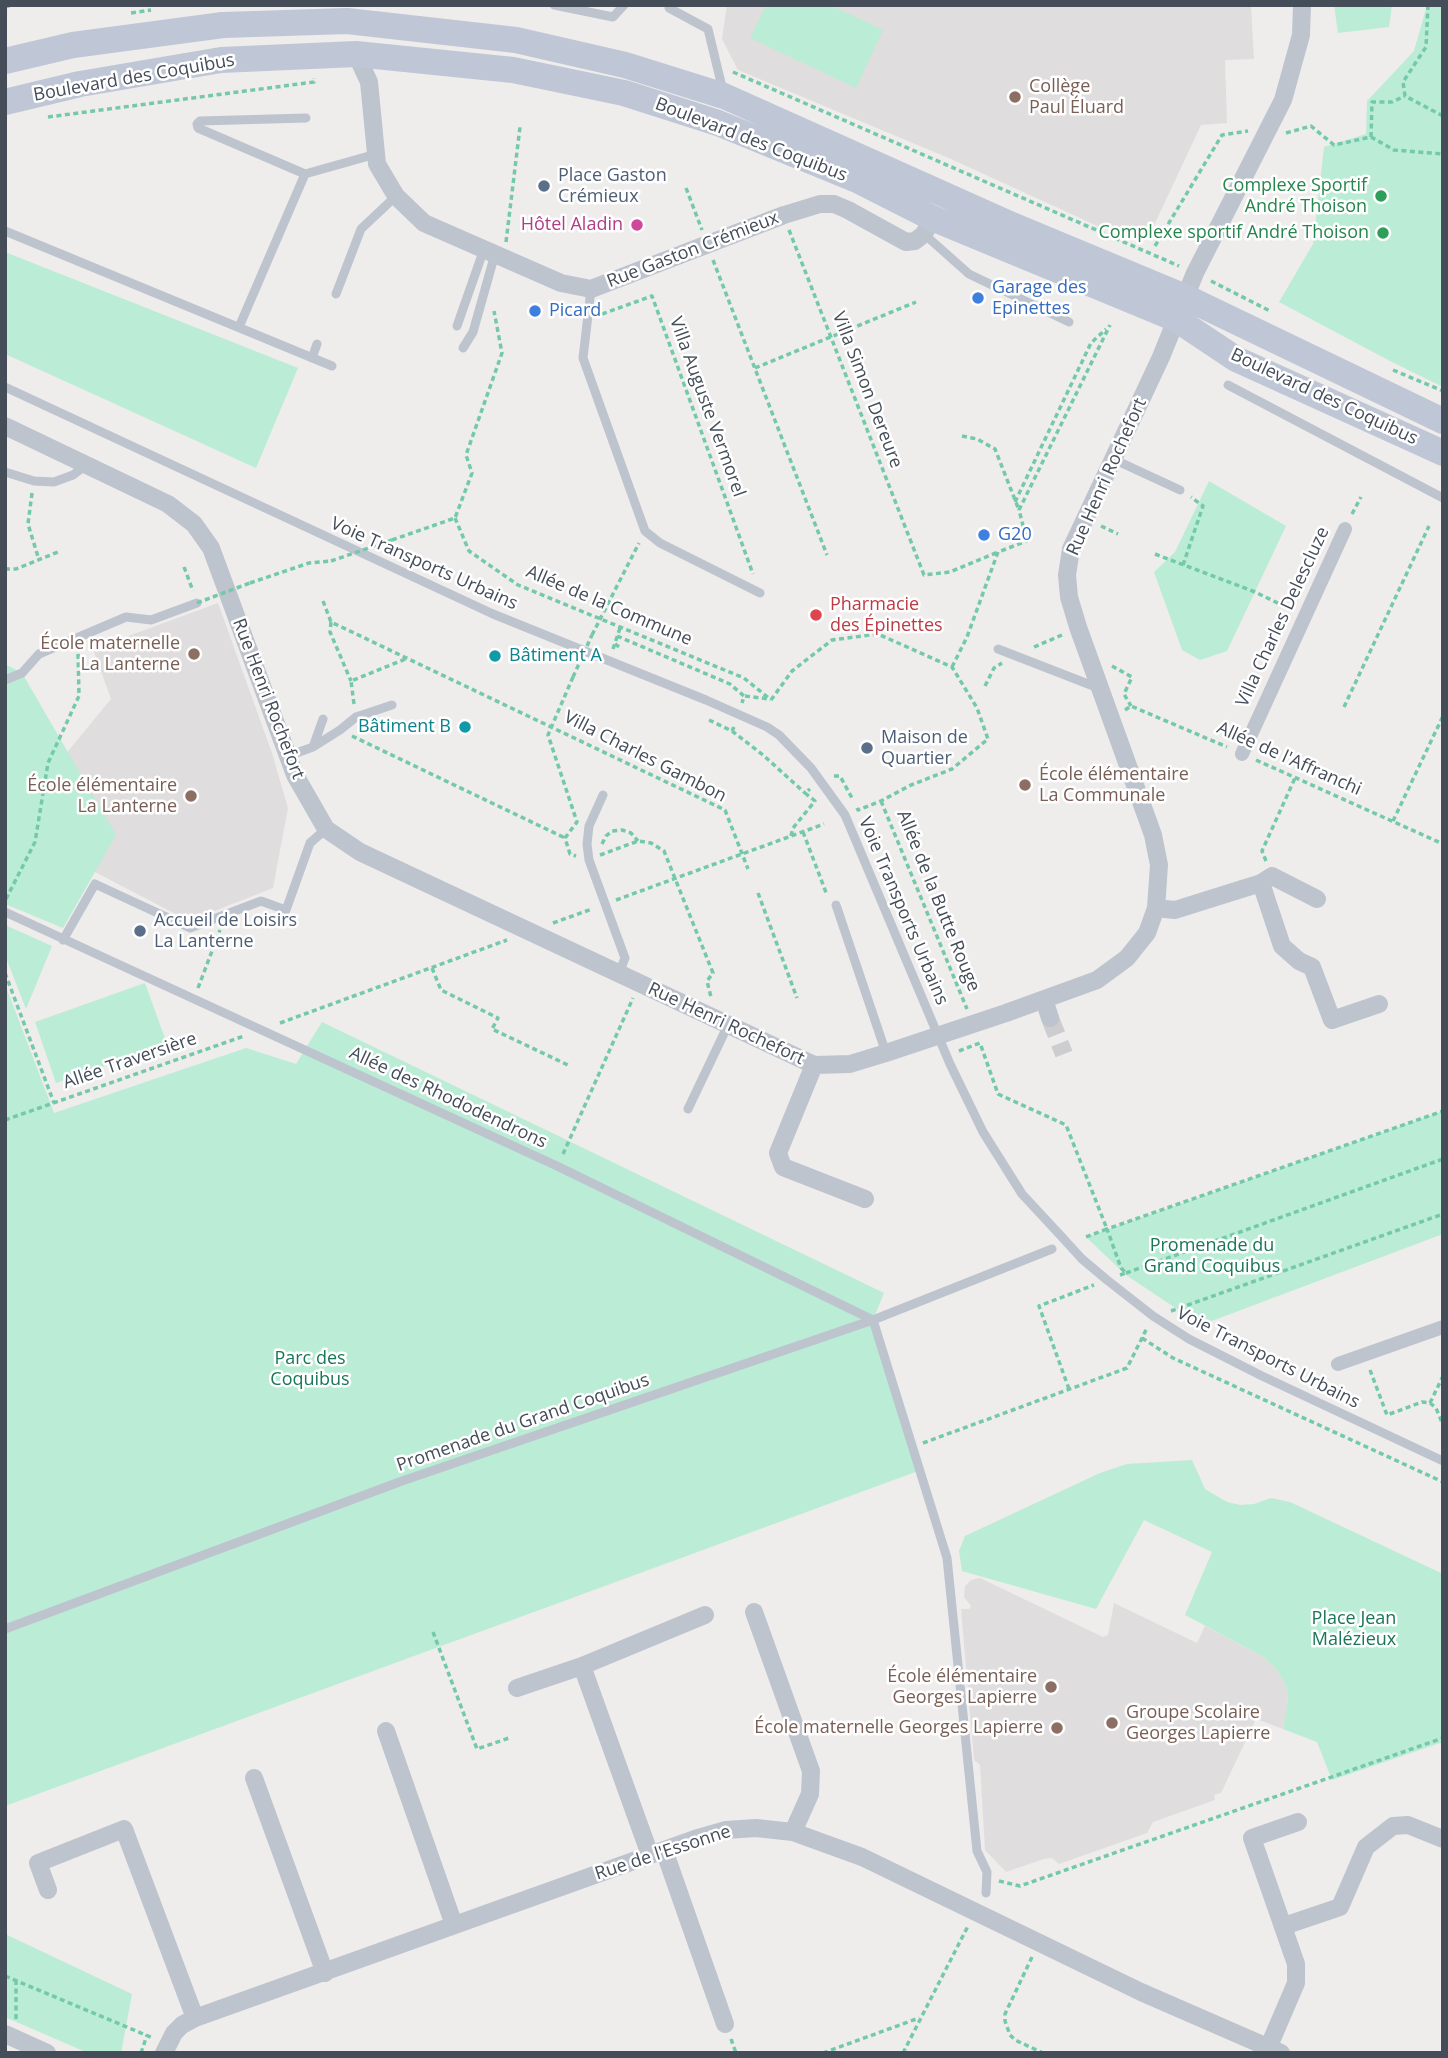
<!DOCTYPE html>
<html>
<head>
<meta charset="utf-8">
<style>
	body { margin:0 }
	#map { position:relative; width:1448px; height:2058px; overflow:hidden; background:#efecec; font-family:"Open Sans",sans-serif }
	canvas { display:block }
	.frame { position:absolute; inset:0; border:7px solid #454d59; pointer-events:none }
</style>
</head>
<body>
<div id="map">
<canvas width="1448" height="2058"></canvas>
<div class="frame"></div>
</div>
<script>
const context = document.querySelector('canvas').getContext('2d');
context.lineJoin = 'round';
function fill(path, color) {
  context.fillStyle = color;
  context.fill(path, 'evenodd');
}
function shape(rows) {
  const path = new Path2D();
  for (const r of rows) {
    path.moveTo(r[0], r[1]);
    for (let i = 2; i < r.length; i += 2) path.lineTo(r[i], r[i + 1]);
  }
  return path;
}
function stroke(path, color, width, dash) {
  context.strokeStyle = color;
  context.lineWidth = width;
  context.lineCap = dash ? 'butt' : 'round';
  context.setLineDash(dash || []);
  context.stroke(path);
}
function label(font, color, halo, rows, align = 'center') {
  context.font = font + ' "Open Sans",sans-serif';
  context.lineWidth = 5;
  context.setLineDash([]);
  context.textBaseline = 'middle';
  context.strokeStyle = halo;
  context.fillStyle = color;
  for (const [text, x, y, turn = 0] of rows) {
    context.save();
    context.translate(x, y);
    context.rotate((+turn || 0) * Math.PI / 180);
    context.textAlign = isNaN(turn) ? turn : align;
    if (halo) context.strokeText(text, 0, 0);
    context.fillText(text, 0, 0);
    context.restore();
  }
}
const education = shape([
	[727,5,1251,5,1254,59,1225,60,1227,123,1201,125,1149,236,1136,231,1104,229,951,159,738,70,722,39],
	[218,603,272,753,288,808,273,888,189,921,43,845,55,767,111,699,93,649],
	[980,1578,1103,1637,1108,1635,1114,1603,1197,1643,1205,1626,1264,1657,1277,1670,1286,1685,1288,1700,1283,1729,1256,1719,1221,1793,1214,1795,1215,1800,1153,1822,1147,1833,1059,1864,1052,1858,1044,1859,1006,1872,985,1850,980,1765,974,1760,961,1609,969,1609,971,1606,964,1597,965,1586,971,1580]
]);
const green = shape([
	[766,5,830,5,883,30,856,88,750,38],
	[1334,5,1392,5,1389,27,1338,33],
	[1427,5,1443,5,1443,387,1390,361,1279,302,1313,244,1324,147,1366,134,1367,101,1414,51],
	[5,252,298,368,256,468,5,354],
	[1209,481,1286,526,1227,651,1200,660,1182,650,1154,572,1175,552],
	[5,664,22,673,116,835,63,928,5,904],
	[5,925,52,946,26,1009,5,955],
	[145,983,167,1044,56,1083,35,1022],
	[5,984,54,1113,246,1048,296,1064,322,1022,884,1293,873,1320,921,1470,5,1806],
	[1443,1111,1443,1234,1201,1325,1126,1275,1086,1237],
	[1192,1460,1205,1489,1227,1502,1240,1505,1254,1504,1271,1498,1290,1502,1443,1574,1443,1742,1332,1780,1317,1742,1283,1729,1288,1700,1286,1685,1277,1670,1264,1657,1185,1615,1212,1552,1144,1520,1096,1609,962,1571,959,1551,965,1536,1100,1473,1127,1464],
	[5,1934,132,1994,121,2053,88,2053,5,2017]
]);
const minorTunnel = shape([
	[1050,1018,1064,1054]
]);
const path = shape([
	[1428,5,1426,47,1403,82,1405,96,1443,116],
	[5,7,12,5],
	[131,13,151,10],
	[733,72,1179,266],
	[48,117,314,82,314,78],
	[1286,133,1311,126,1334,145,1371,137,1394,150,1443,154],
	[1371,137,1372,102,1392,102,1405,96],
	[686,188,702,230],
	[789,230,924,575,950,572,998,552],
	[506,242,520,127],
	[1155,246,1222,135,1248,131],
	[713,260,827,555],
	[1211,281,1270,311],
	[602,314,652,296,753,574],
	[755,368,916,302],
	[1393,370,1443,391],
	[962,436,977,439,995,449,1019,510],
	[32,493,28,524,39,560],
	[1015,502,1091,343,1106,329],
	[1352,514,1361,497],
	[455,518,469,551,518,585,744,678,771,700],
	[1101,526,1118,534],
	[392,540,455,518,472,473,466,455,502,353,494,311],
	[1155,554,1255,592,1290,609],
	[1183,565,1203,506,1191,497],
	[184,567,193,591],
	[5,569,16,569,58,552],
	[250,583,309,563,331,561],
	[323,601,331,622,725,810,748,869],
	[331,622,330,632,351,681],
	[592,635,639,543],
	[617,636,730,684,744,696,742,703],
	[615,644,622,649],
	[1034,647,1062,635],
	[613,649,620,628],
	[1112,666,1132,677,1124,694,1131,706],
	[952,667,967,637,998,552,1027,541,1019,510,1110,325],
	[573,677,548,735,577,822,565,838,570,854,576,856],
	[985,686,994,668,1002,663],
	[745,696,769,699],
	[771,700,792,671,832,640,878,634,952,667,977,708,988,739,952,769,911,785,881,801,858,810,857,808],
	[354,704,351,681,408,658],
	[1344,707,1429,526],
	[1125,710,1131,706,1227,747],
	[709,720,732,731,734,727],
	[732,731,763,755,805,793],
	[352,736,565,838],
	[1256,760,1443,844],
	[834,776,840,776,852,798],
	[881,801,967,1009],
	[1393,821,1443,716],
	[803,832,827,895],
	[791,836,793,828,815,801,805,793,810,789],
	[602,844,606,836,612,831,622,830,631,833,638,841],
	[600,855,638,841,651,843,664,851,713,973,707,981,711,997],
	[1266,861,1262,851,1295,778],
	[758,893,797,998],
	[6,899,35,842,48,763,79,696,78,652],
	[616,900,824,824],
	[553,923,592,909],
	[432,968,441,990,498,1018,492,1029,570,1066],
	[5,973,54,1103],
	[198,988,220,930],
	[280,1023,507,940],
	[959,1051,980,1043,998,1094,1066,1125,1107,1229,1086,1237],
	[5,1120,244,1036],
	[563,1154,633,998],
	[1126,1273,1443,1159],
	[1120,1275,1126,1273,1121,1268,1107,1229,1443,1111],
	[1171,1311,1443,1214],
	[1142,1338,1173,1358,1443,1482],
	[1370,1370,1387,1415,1422,1402,1430,1403,1436,1408,1443,1425],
	[1069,1389,1039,1306,1094,1285],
	[1430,1403,1443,1376],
	[923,1443,1127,1368,1147,1328],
	[433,1632,477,1749,509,1738],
	[999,1881,1020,1886,1443,1738],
	[1032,1957,1005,2014,1005,2021,1010,2035,1015,2040,1043,2053],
	[5,1976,153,2038],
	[16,1980,16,2019],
	[731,2039,736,2053],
	[141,2053,147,2035],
	[823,2053,919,2018],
	[903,2053,968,1926]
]);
const service = shape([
	[554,5,613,17,624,5],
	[669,8,708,29,723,91],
	[306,118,200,121,197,124,198,128,305,174,376,154],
	[5,231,332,366],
	[924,234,969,274,1069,322],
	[591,289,583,358,645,531,660,543,760,593],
	[336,294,361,229,396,196],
	[457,326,484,249],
	[239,327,305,174],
	[463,348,473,332,495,254],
	[312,358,317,344],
	[1228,385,1443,498],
	[5,387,493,614,706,700,767,727,779,735,811,768,845,815,950,1064,983,1132,1022,1194,1061,1236,1082,1259,1107,1280,1153,1316,1189,1339,1262,1376,1443,1461],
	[1113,459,1180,490],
	[5,472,34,481,54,482,73,475,86,465],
	[998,649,1101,689],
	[5,680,22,673,39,654,126,617,151,620,197,603],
	[313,747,340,730,356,717,392,705],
	[288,756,313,747,323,719],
	[603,795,589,826,587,844,589,860,625,958,619,973],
	[836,905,886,1053],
	[5,912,557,1166,873,1320,947,1558,977,1851,987,1872,986,1893],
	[63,940,95,884,190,928,261,901,286,910,310,843,326,829],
	[688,1109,728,1025],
	[5,1629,402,1481,873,1320,1052,1249]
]);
const pedestrian = shape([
	[1242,754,1345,529],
	[1338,1364,1443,1327]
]);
const minor = shape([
	[356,54,369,82,377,164,396,196,424,223,561,283,591,289,784,215,820,204,834,204,848,210,906,242,915,241,924,234,932,218],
	[5,426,168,504,194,524,211,548,295,775,326,829,360,852,814,1065,850,1064,886,1053,1006,1013,1097,980,1127,958,1147,933,1156,908,1159,865,1153,835,1078,627,1069,597,1067,575,1071,549,1161,357,1195,273,1283,100,1301,35,1302,5],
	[1261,883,1272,876,1317,899],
	[1156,908,1175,910,1261,883,1282,946,1299,961,1312,967,1332,1020,1379,1004],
	[1044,999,1050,1018],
	[814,1065,778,1153,783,1167,865,1199],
	[754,1612,811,1771,810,1794,793,1832],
	[517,1688,582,1666],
	[386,1731,454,1925],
	[254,1778,325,1973],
	[664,1850,725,2024],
	[650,1855,582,1666,705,1615],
	[48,1890,38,1863,124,1829,195,2018],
	[1284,1926,1340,1907,1366,1847,1393,1826,1408,1825,1443,1839],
	[5,2034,47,2053],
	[164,2053,174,2033,182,2025,195,2018,695,1839,726,1830,756,1828,793,1832,862,1857,1141,1992,1281,2053],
	[1266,2053,1296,1983,1296,1964,1252,1838,1298,1822]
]);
const secondary = shape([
	[5,61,73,45,223,25,347,21,516,40,625,65,724,96,1012,225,1185,297,1443,421],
	[5,102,80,84,221,60,356,54,513,70,624,93,718,123,857,180,932,218,1176,319,1236,359,1443,453]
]);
const pathBridge = shape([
	[331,561,392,540],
	[197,603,250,583],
	[573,677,592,635]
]);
const markers = [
	[1015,97,7,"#8d6e63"],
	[544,186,7,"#5c6f8a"],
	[1381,196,7,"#2e9e5b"],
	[637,225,7,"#d1479c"],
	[1383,233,7,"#2e9e5b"],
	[978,298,7,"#3f7fe0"],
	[535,311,7,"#3f7fe0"],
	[984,535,7,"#3f7fe0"],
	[816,615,7,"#e0444e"],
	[194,654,7,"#8d6e63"],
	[495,656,7,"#0f9aa8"],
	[465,727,7,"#0f9aa8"],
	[867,748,7,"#5c6f8a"],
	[1025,785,7,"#8d6e63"],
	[191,796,7,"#8d6e63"],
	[140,931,7,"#5c6f8a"],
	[1051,1687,7,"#8d6e63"],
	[1112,1723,7,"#8d6e63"],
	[1057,1728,7,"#8d6e63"]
];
const streetNames = [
	["Boulevard des Coquibus",134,78,-10],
	["Boulevard des Coquibus",751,140,21],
	["Rue Gaston Crémieux",693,250,-21],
	["Villa Simon Dereure",867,390,69],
	["Boulevard des Coquibus",1324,397,25],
	["Villa Auguste Vermorel",707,407,70],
	["Rue Henri Rochefort",1107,477,-66],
	["Voie Transports Urbains",424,564,24],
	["Allée de la Commune",609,606,23],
	["Villa Charles Delescluze",1283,617,-65],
	["Rue Henri Rochefort",268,699,69],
	["Villa Charles Gambon",645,757,27],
	["Allée de l'Affranchi",1289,759,24],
	["Allée de la Butte Rouge",938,901,68],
	["Voie Transports Urbains",903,911,67],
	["Rue Henri Rochefort",726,1024,25],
	["Allée Traversière",130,1061,-19],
	["Allée des Rhododendrons",448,1098,25],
	["Voie Transports Urbains",1268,1358,27],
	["Promenade du Grand Coquibus",523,1423,-19],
	["Rue de l'Essonne",663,1853,-18]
];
const educationNames = [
	["Collège",1029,87,"left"],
	["Paul Éluard",1029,108,"left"],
	["École maternelle",180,644],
	["La Lanterne",180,665],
	["École élémentaire",1039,775,"left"],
	["La Communale",1039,796,"left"],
	["École élémentaire",177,786],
	["La Lanterne",177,807],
	["École élémentaire",1037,1677],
	["Georges Lapierre",1037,1698],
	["Groupe Scolaire",1126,1713,"left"],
	["Georges Lapierre",1126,1734,"left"],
	["École maternelle Georges Lapierre",1043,1728]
];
const serviceNames = [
	["Place Gaston",558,176],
	["Crémieux",558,197],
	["Maison de",881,738],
	["Quartier",881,759],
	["Accueil de Loisirs",154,921],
	["La Lanterne",154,942]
];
const leisureNames = [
	["Complexe Sportif",1367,186],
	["André Thoison",1367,207],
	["Complexe sportif André Thoison",1369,233]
];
const hotelNames = [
	["Hôtel Aladin",623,225]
];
const shopNames = [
	["Garage des",992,288],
	["Epinettes",992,309],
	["Picard",549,311],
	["G20",998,535]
];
const healthNames = [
	["Pharmacie",830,605],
	["des Épinettes",830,626]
];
const cultureNames = [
	["Bâtiment A",509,656],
	["Bâtiment B",451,727,"right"]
];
const parkNames = [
	["Promenade du",1212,1246],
	["Grand Coquibus",1212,1267],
	["Parc des",310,1359],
	["Coquibus",310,1380],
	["Place Jean",1354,1619],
	["Malézieux",1354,1640]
];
fill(education, '#e0ddde');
fill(green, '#bbecd5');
stroke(minorTunnel, '#cdcccf', 18, [18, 9]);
stroke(path, '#74c9ab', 3.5, [5, 3.5]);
stroke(service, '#bdc4ce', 9);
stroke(pedestrian, '#bdc4ce', 14);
stroke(minor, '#bdc4ce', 18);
stroke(secondary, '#bfc6d5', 26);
stroke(pathBridge, '#74c9ab', 3.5, [5, 3.5]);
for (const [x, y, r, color] of markers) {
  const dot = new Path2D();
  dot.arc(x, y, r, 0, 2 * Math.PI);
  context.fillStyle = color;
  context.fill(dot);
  stroke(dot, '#fff', 2.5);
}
label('18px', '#454d59', '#fff', streetNames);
label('18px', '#785e54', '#fff', educationNames, 'right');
label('18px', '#4e5e75', '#fff', serviceNames, 'left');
label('18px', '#27864d', '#fff', leisureNames, 'right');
label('18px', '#b23c85', '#fff', hotelNames, 'right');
label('18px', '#366cbe', '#fff', shopNames, 'left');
label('18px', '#be3a42', '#fff', healthNames, 'left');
label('18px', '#0d838f', '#fff', cultureNames, 'left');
label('18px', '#197656', '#fff', parkNames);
</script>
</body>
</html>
